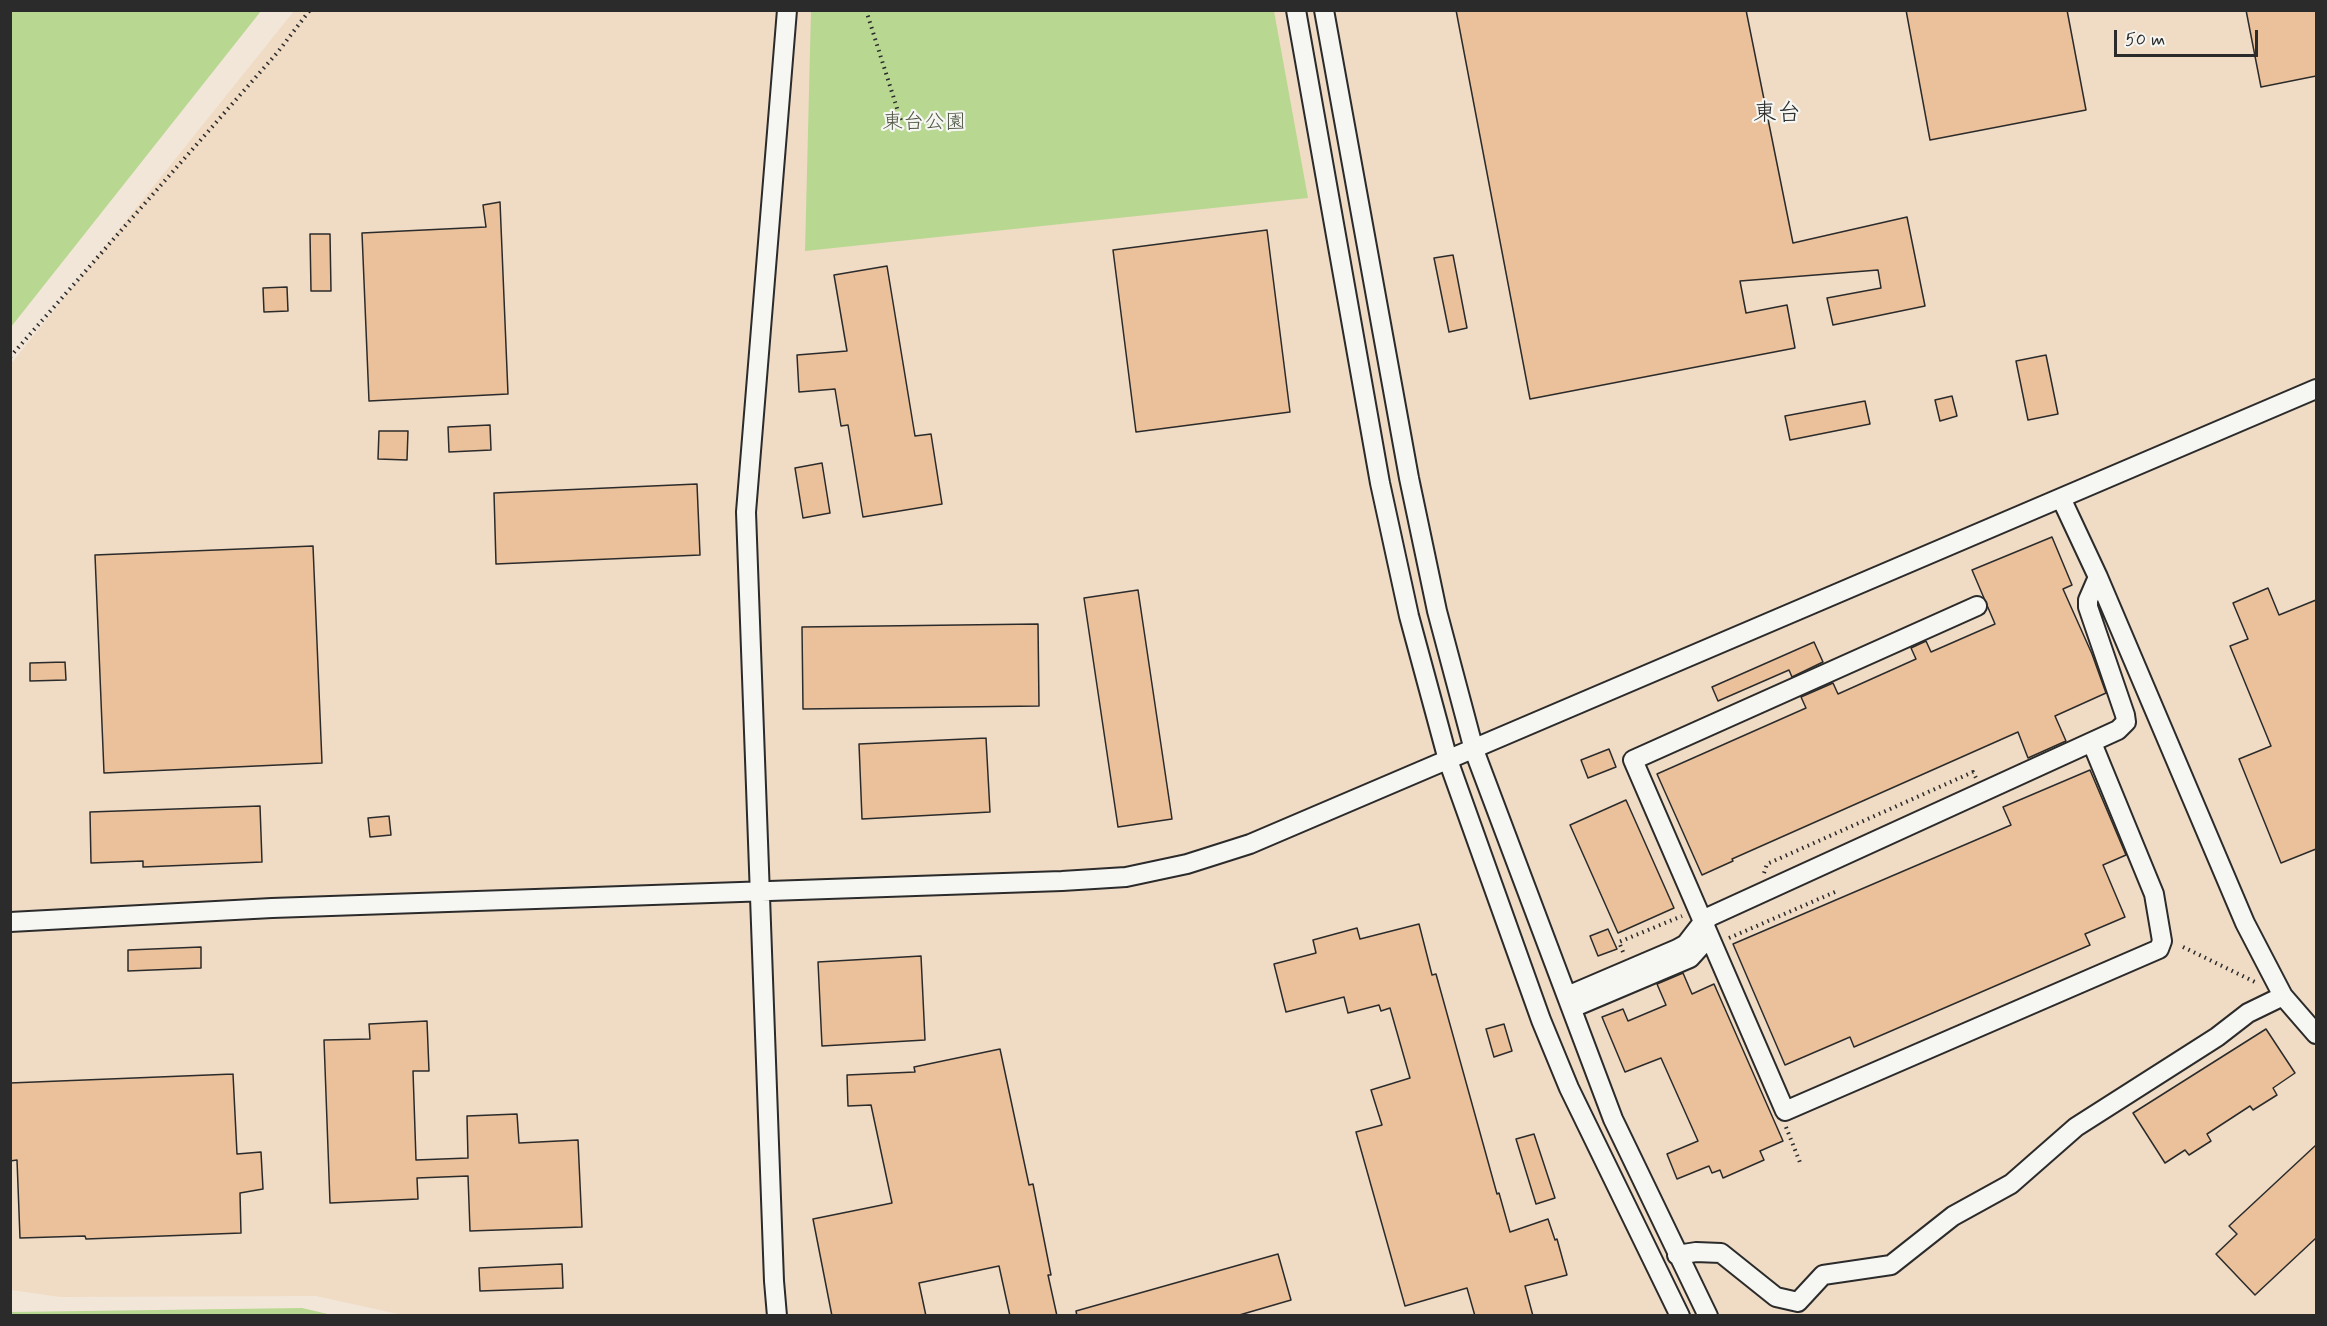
<!DOCTYPE html>
<html>
<head>
<meta charset="utf-8">
<style>
	body { margin:0 }
	#map { position:relative; width:2327px; height:1326px; overflow:hidden; background:#f2e6d8; font-family:Mynerve,sans-serif }
	canvas { display:block }
	.frame { position:absolute; inset:0; border:12px solid #2b2b2b; pointer-events:none }
	.scale { position:absolute; left:2114px; top:30px; width:144px; height:27px; box-sizing:border-box; border:3px solid #2b2b2b; border-top:0; padding-left:8px; font-size:18px; line-height:21px; white-space:nowrap; color:#2b2b2b; -webkit-text-stroke:4px #f6f6f2; paint-order:stroke }
</style>
</head>
<body>
<div id="map">
<canvas width="2327" height="1326"></canvas>
<div class="frame"></div>
<div class="scale">50 m</div>
</div>
<script>
const context = document.querySelector('canvas').getContext('2d');
context.lineJoin = 'round';
function fill(path, color) {
  context.fillStyle = color;
  context.fill(path, 'evenodd');
}
function shape(rows) {
  const path = new Path2D();
  for (const r of rows) {
    path.moveTo(r[0], r[1]);
    for (let i = 2; i < r.length; i += 2) path.lineTo(r[i], r[i + 1]);
  }
  return path;
}
function stroke(path, color, width, dash) {
  context.strokeStyle = color;
  context.lineWidth = width;
  context.lineCap = dash ? 'butt' : 'round';
  context.setLineDash(dash || []);
  context.stroke(path);
}
function label(font, color, halo, rows, align = 'center') {
  context.font = font + ' Mynerve,"Klee One",sans-serif';
  context.lineWidth = 4.5;
  context.setLineDash([]);
  context.textBaseline = 'middle';
  context.strokeStyle = halo;
  context.fillStyle = color;
  for (const [text, x, y, turn = 0] of rows) {
    context.save();
    context.translate(x, y);
    context.rotate((+turn || 0) * Math.PI / 180);
    context.textAlign = isNaN(turn) ? turn : align;
    if (halo) context.strokeText(text, 0, 0);
    context.fillText(text, 0, 0);
    context.restore();
  }
}
const built = shape([
	[294,11,2316,11,2316,1315,407,1316,316,1296,60,1297,11,1290,10,365]
]);
const green = shape([
	[11,10,261,11,11,327,10,11],
	[811,11,1274,11,1308,198,805,251],
	[302,1308,332,1315,10,1315,11,1312]
]);
const building = shape([
	[1456,10,1746,10,1793,243,1907,217,1925,306,1833,325,1827,298,1881,288,1878,270,1740,281,1746,313,1787,305,1795,348,1530,399,1456,10],
	[1906,10,2067,10,2086,110,1930,140,1906,10],
	[2246,10,2316,10,2316,76,2261,87,2246,10],
	[500,202,508,394,369,401,362,233,486,227,483,205,500,202],
	[1267,230,1290,412,1136,432,1113,250,1267,230],
	[310,234,330,234,331,291,311,291,310,234],
	[1453,255,1467,328,1449,332,1434,258,1453,255],
	[887,266,915,436,931,434,942,504,863,517,848,425,841,426,835,389,799,392,797,355,847,351,834,275,887,266],
	[287,287,288,311,264,312,263,288,287,287],
	[2046,355,2058,414,2028,420,2016,361,2046,355],
	[1952,396,1957,416,1940,421,1935,400,1952,396],
	[1865,401,1870,424,1790,440,1785,416,1865,401],
	[490,425,491,450,449,452,448,427,490,425],
	[379,431,408,431,407,460,378,459,379,431],
	[822,463,830,513,803,518,795,468,822,463],
	[697,484,700,555,496,564,494,493,697,484],
	[2052,537,2072,585,2063,589,2092,654,2106,693,2055,716,2066,741,2028,758,2018,732,1732,859,1733,861,1702,875,1657,774,1806,708,1801,697,1833,683,1838,694,1916,659,1911,648,1926,641,1931,652,1995,624,1972,570,2052,537],
	[313,546,322,763,104,773,95,555,313,546],
	[2268,588,2279,615,2316,600,2316,849,2281,863,2239,759,2271,746,2230,646,2248,639,2233,603,2268,588],
	[1138,590,1172,819,1118,827,1084,598,1138,590],
	[1038,624,1039,706,803,709,802,627,1038,624],
	[1814,642,1823,662,1792,677,1789,670,1718,701,1712,687,1814,642],
	[65,662,66,680,30,681,30,663,65,662],
	[986,738,990,812,862,819,859,744,986,738],
	[1609,749,1616,767,1588,778,1581,760,1609,749],
	[2090,770,2126,855,2103,865,2125,917,2085,934,2090,945,1854,1047,1850,1037,1785,1065,1733,944,2011,825,2003,807,2090,770],
	[1626,800,1674,908,1618,933,1570,825,1626,800],
	[260,806,262,862,143,867,143,861,91,863,90,812,260,806],
	[389,816,391,835,370,837,368,818,389,816],
	[1419,924,1432,975,1436,974,1497,1194,1499,1193,1510,1232,1548,1219,1555,1240,1557,1239,1567,1275,1525,1286,1533,1316,1475,1316,1467,1288,1405,1306,1356,1132,1382,1125,1371,1090,1410,1078,1390,1008,1381,1011,1379,1005,1348,1013,1344,997,1286,1012,1274,964,1316,953,1313,940,1357,928,1360,939,1419,924],
	[1608,929,1617,949,1598,956,1590,936,1608,929],
	[201,947,201,968,128,971,128,950,201,947],
	[921,956,925,1040,822,1046,818,962,921,956],
	[1683,973,1692,994,1714,984,1783,1141,1760,1151,1764,1160,1723,1178,1720,1170,1712,1173,1709,1166,1677,1179,1667,1154,1698,1141,1661,1058,1625,1072,1602,1017,1623,1009,1628,1021,1666,1005,1657,984,1683,973],
	[427,1021,429,1071,413,1071,416,1160,468,1158,467,1116,517,1114,519,1143,578,1140,582,1227,470,1231,468,1176,417,1178,418,1199,330,1203,324,1040,370,1039,369,1024,427,1021],
	[1504,1024,1512,1051,1494,1057,1486,1029,1504,1024],
	[2266,1029,2295,1073,2273,1088,2277,1095,2253,1110,2250,1106,2207,1134,2211,1141,2189,1155,2185,1150,2165,1163,2133,1113,2266,1029],
	[1000,1049,1029,1185,1033,1184,1051,1275,1048,1275,1057,1316,1010,1316,999,1266,919,1283,926,1316,832,1316,813,1219,892,1203,871,1105,848,1106,847,1075,915,1072,914,1067,1000,1049],
	[233,1074,237,1154,261,1152,263,1189,240,1193,241,1233,86,1239,85,1236,20,1238,17,1160,10,1161,10,1083,233,1074],
	[1534,1134,1555,1198,1536,1204,1516,1139,1534,1134],
	[2316,1145,2316,1238,2255,1295,2216,1254,2237,1234,2229,1226,2316,1145],
	[1278,1254,1291,1300,1236,1316,1077,1316,1076,1311,1278,1254],
	[562,1264,563,1288,480,1291,479,1268,562,1264]
]);
const path = shape([
	[866,10,902,124],
	[10,357,277,53,310,10],
	[1764,873,1767,864,1973,772,1976,778],
	[1729,938,1835,892],
	[2183,947,2255,982],
	[1623,952,1619,942,1682,916],
	[1786,1127,1801,1165]
]);
const minor = shape([
	[1296,10,1380,483,1409,616,1448,760,1541,1020,1569,1088,1680,1316],
	[1324,10,1409,478,1437,611,1474,750,1613,1119,1708,1316],
	[2061,498,2098,577,2245,923,2283,996,2316,1034],
	[1977,606,1633,760,1785,1111,2159,949,2162,941,2154,894,2092,743],
	[10,922,272,908,1062,881,1126,877,1187,864,1250,844,2316,389],
	[1567,996,1677,949,1686,944,1703,922,1711,916,2118,730,2126,722,2125,715,2088,607,2088,600,2098,577],
	[1572,1008,1690,958,1709,937],
	[1677,1255,1696,1252,1721,1253,1776,1297,1798,1302,1823,1275,1891,1265,1953,1216,2011,1184,2076,1127,2217,1037,2248,1013,2283,996],
	[777,1316,774,1281,746,512,787,10]
]);
const parkNames = [
	["東台公園",924,124]
];
const quarterNames = [
	["東台",1777,115]
];
fill(built, '#f0dbc5');
fill(green, '#b8d891');
fill(building, '#eac19a');
stroke(building, '#2b2b2b', 1.5);
stroke(minor, '#2b2b2b', 22);
stroke(path, '#2b2b2b', 4, [1.5, 4.5]);
stroke(minor, '#f6f6f2', 18);
label('21px', '#4e5644', '#f6f6f2', parkNames);
label('24px', '#2b2b2b', '#f6f6f2', quarterNames);
</script>
</body>
</html>
